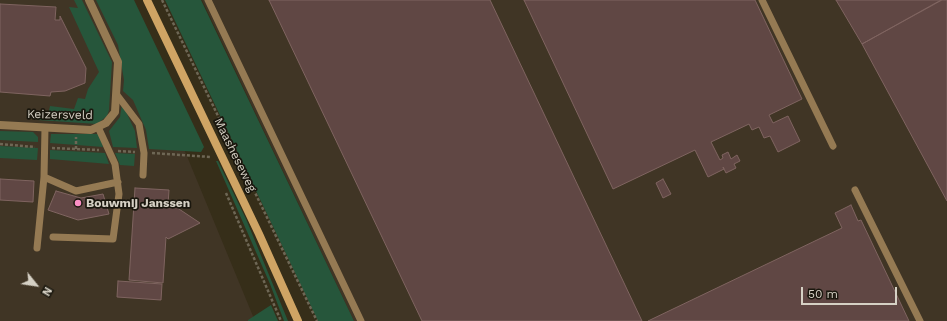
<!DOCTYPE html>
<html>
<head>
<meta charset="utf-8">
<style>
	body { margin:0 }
	#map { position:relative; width:947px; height:321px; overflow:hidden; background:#362e19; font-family:"Work Sans",sans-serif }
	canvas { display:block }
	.north { position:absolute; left:16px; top:265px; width:40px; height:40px; -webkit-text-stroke:3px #1a170e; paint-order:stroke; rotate:120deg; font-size:11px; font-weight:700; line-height:16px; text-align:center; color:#d6d1c5 }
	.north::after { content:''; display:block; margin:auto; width:14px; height:18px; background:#d6d1c5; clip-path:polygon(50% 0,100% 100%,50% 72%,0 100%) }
	.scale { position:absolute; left:801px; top:287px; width:96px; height:18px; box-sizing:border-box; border:2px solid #d6d1c5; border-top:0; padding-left:5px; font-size:12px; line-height:14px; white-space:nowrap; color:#d6d1c5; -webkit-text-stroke:3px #1a170e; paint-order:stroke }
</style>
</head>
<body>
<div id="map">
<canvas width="947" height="321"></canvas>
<div class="north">N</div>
<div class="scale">50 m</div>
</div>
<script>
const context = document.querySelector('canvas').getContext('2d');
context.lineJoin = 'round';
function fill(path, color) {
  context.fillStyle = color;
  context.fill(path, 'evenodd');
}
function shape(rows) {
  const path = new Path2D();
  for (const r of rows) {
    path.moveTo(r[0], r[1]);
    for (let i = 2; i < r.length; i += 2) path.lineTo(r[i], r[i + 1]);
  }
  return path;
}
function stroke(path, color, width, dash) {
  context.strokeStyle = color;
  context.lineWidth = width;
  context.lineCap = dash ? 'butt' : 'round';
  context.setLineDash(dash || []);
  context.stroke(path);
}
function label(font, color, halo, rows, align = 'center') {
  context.font = font + ' "Work Sans",sans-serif';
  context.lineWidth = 3.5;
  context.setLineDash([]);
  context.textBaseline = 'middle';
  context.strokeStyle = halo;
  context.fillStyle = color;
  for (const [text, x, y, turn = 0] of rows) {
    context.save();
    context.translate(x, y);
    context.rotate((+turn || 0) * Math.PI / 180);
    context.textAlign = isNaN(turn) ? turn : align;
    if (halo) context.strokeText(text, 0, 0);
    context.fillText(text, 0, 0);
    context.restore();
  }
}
const industrial = shape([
	[0,0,114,0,184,149,255,321,0,321],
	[202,0,947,0,947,321,354,321]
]);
const green = shape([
	[74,0,82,0,112,62,109,110,107,116,97,124,37,120,35,114,48,115,50,106,74,109,78,98,85,99,88,89,99,72,69,7,78,8],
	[96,0,134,0,204,147,201,152,149,149,146,130,133,100,123,91,124,80,118,45],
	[165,0,201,0,354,321,318,321],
	[122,103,135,131,137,148,113,147,109,131,120,117],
	[0,131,33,132,38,137,38,142,0,140],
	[51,134,99,134,103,147,50,143],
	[0,146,38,148,37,160,0,158],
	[50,150,105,153,109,164,50,159],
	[115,153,135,154,134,166,120,165],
	[216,161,218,161,246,219,288,321,284,321,270,284],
	[271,305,278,321,248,321,248,320]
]);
const building = shape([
	[269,0,490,0,642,321,422,321,269,0],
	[524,0,755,0,802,99,769,115,773,123,788,116,800,141,778,152,770,136,764,138,759,127,752,130,749,124,711,142,720,160,723,158,722,155,728,152,731,159,737,155,740,161,734,164,736,168,726,173,723,167,724,169,708,177,695,150,613,189,524,0],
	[836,0,941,0,862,44,836,0],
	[942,0,947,0,947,201,862,44,942,0],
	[0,4,56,7,55,20,60,20,60,16,86,68,85,83,65,91,51,92,50,96,0,92,0,4],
	[0,179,34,181,33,202,0,200,0,179],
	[663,179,671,194,663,198,656,183,663,179],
	[135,188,169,190,168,205,170,205,170,203,200,223,168,239,166,237,163,283,129,280,135,188],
	[56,191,81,198,103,194,109,214,78,220,48,210,56,191],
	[851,205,858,221,861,220,909,321,648,321,842,228,835,213,851,205],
	[118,281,162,284,161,300,117,297,118,281]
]);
const path = shape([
	[162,0,317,321],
	[0,144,35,147],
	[52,148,99,150],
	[76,149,76,137],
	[118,151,135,152],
	[152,153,211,157],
	[226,193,281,321]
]);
const service = shape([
	[208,0,361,321],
	[762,0,833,146],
	[117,95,139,124,144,153,143,175],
	[45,128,44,177,76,191,118,182],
	[855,190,920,321],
	[53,237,113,239,119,194,115,164,98,127],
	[37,248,44,177]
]);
const minor = shape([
	[0,125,91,130,106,123,115,112,118,62,89,0]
]);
const secondary = shape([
	[147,0,259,234,298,321]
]);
const markers = [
	[78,203,4,"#fb8fc5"]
];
const streetNames = [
	["Keizersveld",60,115,1],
	["Maasheseweg",235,155,64]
];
const poiNames = [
	["Bouwmij Janssen",86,203]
];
fill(industrial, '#403525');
fill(green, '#26563b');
fill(building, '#604744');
stroke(building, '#7f6460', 1);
stroke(path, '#6e6755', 2.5, [3, 2]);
stroke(service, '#957a53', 7);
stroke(minor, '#957a53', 8);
stroke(secondary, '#cfa464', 8);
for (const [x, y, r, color] of markers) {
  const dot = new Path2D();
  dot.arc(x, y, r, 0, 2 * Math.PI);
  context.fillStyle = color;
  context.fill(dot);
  stroke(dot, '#1a170e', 1.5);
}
label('12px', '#d6d1c5', '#1a170e', streetNames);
label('bold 12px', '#d6d1c5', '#1a170e', poiNames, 'left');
</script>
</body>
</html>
